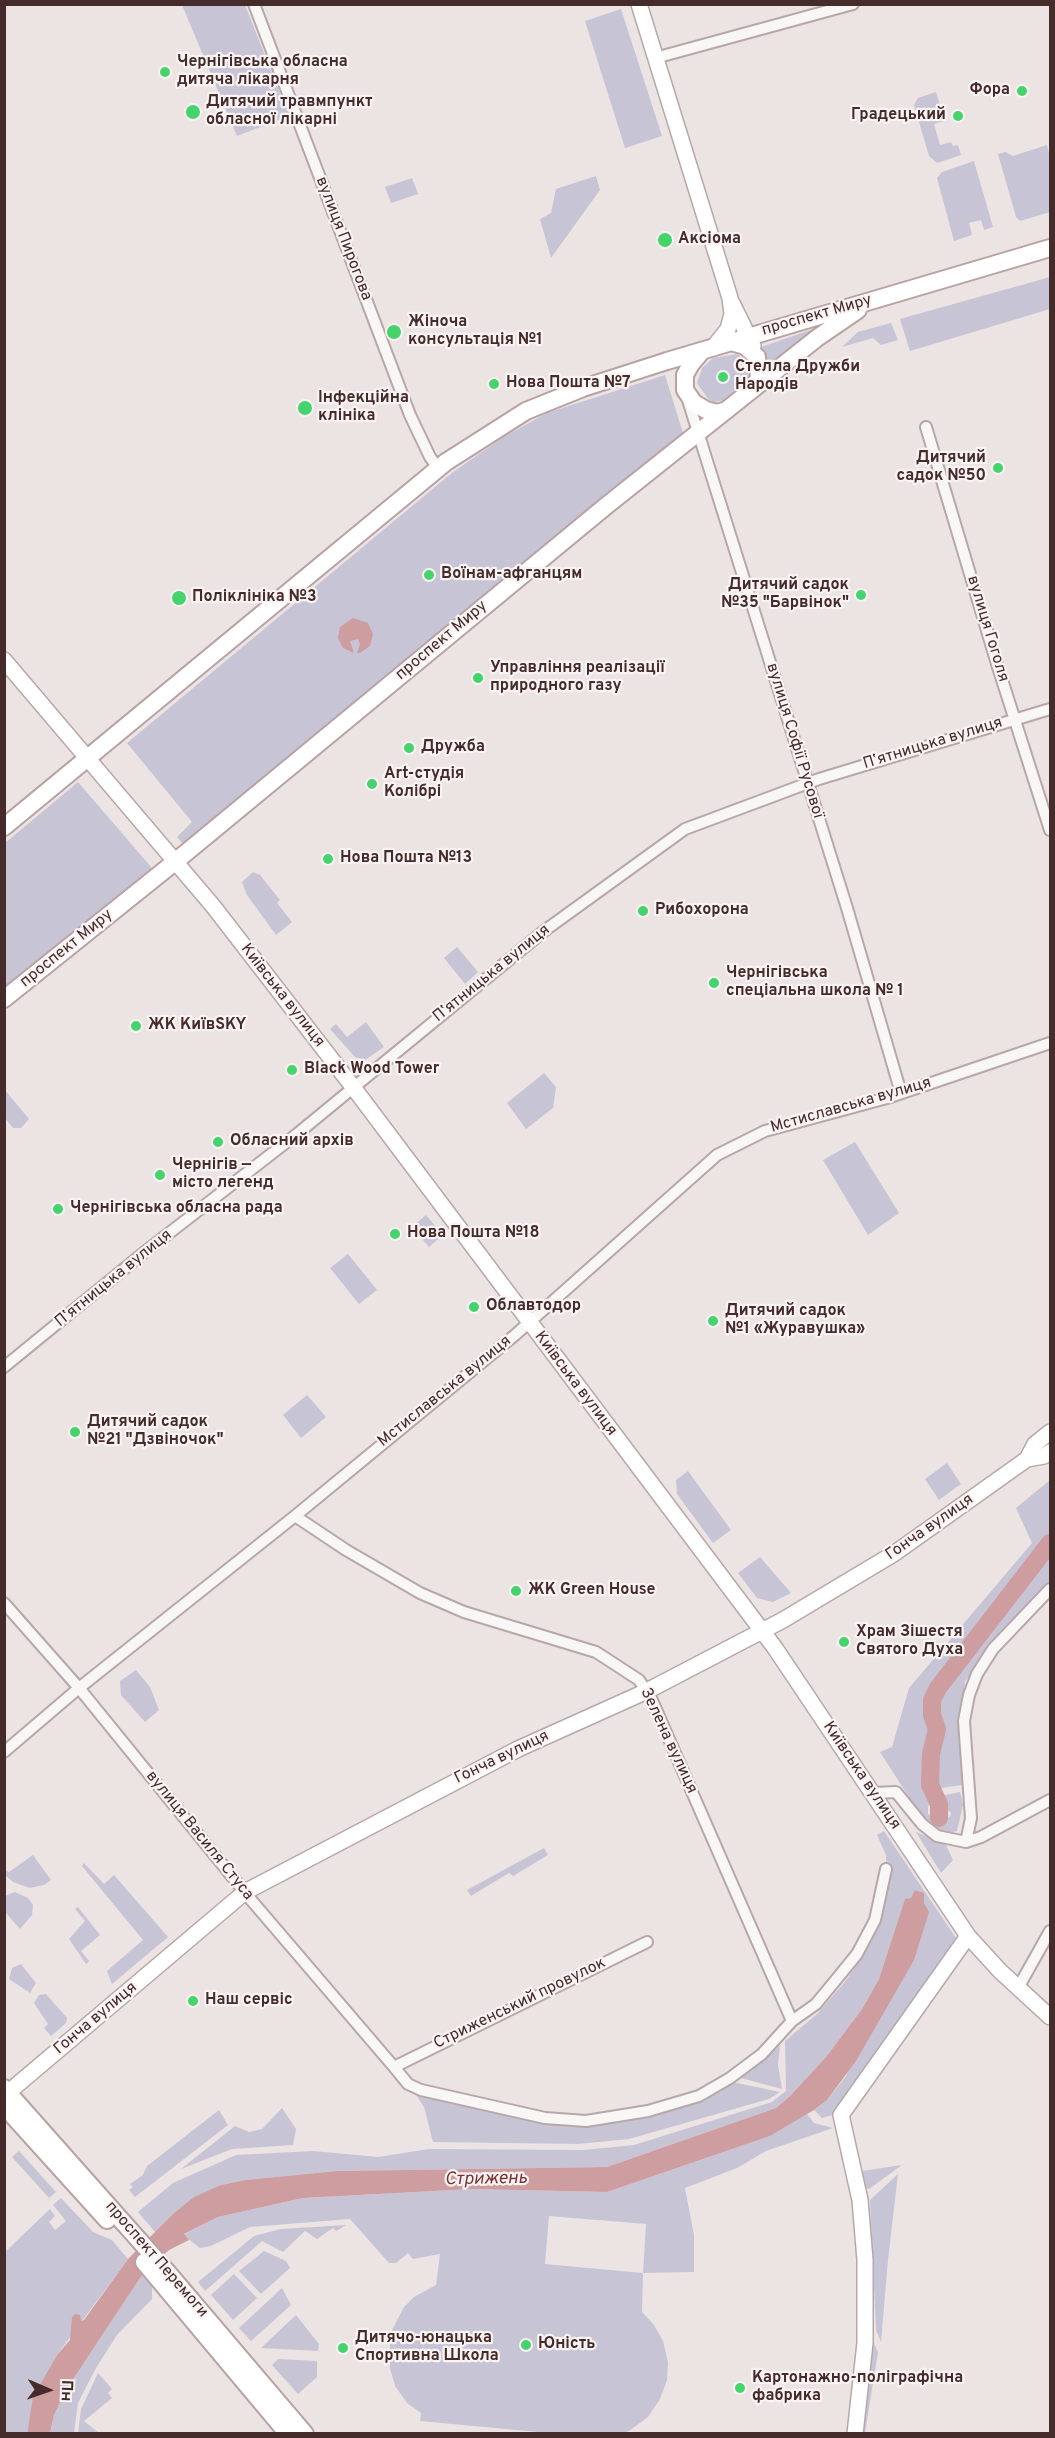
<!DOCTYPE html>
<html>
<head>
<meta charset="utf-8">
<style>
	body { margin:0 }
	#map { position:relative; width:1055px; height:2438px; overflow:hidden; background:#ece3e3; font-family:Overpass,sans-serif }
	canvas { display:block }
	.frame { position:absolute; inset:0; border:6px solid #452c2a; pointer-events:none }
	.north { position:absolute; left:18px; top:2360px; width:60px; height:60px; -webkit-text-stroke:4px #f9f3f3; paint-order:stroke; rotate:92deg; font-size:16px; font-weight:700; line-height:24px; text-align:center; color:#452c2a }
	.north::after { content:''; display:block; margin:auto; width:21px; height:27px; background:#452c2a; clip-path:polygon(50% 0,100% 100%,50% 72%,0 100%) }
</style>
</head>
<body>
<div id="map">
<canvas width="1055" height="2438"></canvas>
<div class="frame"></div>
<div class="north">Пн</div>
</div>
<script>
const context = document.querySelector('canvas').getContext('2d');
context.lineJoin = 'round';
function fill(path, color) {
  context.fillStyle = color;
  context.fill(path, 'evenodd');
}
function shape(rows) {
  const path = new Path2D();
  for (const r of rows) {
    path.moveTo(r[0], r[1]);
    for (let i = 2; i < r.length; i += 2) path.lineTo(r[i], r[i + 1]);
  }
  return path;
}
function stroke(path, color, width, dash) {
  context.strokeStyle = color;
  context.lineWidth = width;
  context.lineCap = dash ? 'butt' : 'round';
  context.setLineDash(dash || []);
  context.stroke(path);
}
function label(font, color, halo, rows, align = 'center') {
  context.font = font + ' Overpass,sans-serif';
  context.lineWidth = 4.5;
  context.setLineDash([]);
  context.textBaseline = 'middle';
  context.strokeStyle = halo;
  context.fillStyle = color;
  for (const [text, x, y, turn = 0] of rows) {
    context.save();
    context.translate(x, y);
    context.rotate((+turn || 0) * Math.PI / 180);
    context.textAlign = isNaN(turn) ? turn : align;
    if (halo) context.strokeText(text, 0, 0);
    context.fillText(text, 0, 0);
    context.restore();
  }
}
const green = shape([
	[182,5,245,5,289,116,237,136],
	[621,9,662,136,625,148,585,21],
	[936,92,945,121,934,124,940,145,951,142,953,146,958,145,961,155,937,163,929,156,914,105,918,98],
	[1047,145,1050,157,1050,212,1020,221,1016,217,998,154,1005,152,1013,156],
	[974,161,993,227,984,230,981,220,969,223,972,235,954,241,937,178,942,172],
	[596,176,600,190,551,258,540,219,551,213,556,189],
	[412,178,418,194,391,203,385,187],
	[1050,277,1050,309,910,351,900,319],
	[891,323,898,340,881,345,873,338,842,347,858,332],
	[822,326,770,367,761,347],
	[737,354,748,362,750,370,745,386,727,400,714,402,708,399,697,383,702,368,713,358],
	[665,375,683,433,184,845,177,837,192,822,127,743,453,472,505,436,547,413],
	[78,782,152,868,5,989,5,843],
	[253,872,260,875,280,900,277,903,292,922,276,935,247,895,242,882],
	[457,947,478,972,465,984,444,958],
	[366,1022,384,1047,365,1060,355,1057,330,1029,336,1024,347,1037],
	[544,1073,556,1087,553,1108,526,1129,507,1103],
	[5,1090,29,1119,21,1128,13,1128,5,1118],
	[855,1142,899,1213,868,1235,823,1160],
	[426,1215,443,1235,429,1247,412,1227],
	[348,1254,377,1290,359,1304,330,1268],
	[307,1395,326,1417,301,1438,283,1415],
	[947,1463,961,1484,939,1500,925,1479],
	[688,1471,731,1530,713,1543,677,1494,676,1480],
	[1050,1480,1050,1582,965,1681,961,1741,962,1785,927,1790,932,1790,935,1803,928,1806,928,1814,944,1819,950,1817,951,1813,941,1805,941,1796,960,1792,963,1805,957,1831,942,1835,928,1827,880,1752,892,1747,909,1688,1032,1543,1016,1508],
	[760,1557,791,1593,773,1602,757,1598,738,1573],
	[136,1670,150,1687,159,1710,145,1722,121,1695,120,1681],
	[884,1831,956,1938,832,2115,822,2118,814,2110,827,2100,846,2076,924,1903,923,1893,916,1890,911,1898,905,1900,879,1979,862,2009,826,2057,790,2096,776,2108,607,2167,337,2171,245,2180,221,2185,173,2214,156,2233,138,2212,173,2183,236,2155,313,2151,378,2157,429,2149,583,2150,634,2145,772,2102,786,2091,785,2041,817,2014,844,1983,863,1956,875,1920,886,1869,886,1855,877,1835],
	[916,1832,946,1845,953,1860,941,1873],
	[544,1848,548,1855,513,1876,509,1873,471,1896,467,1890],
	[33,1855,51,1880,44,1885,30,1888,13,1882,5,1875,5,1870,9,1872],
	[84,1863,104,1884,114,1875,168,1937,112,1984,107,1971,143,1940,82,1866],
	[15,1892,28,1898,33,1905,32,1915,20,1929,5,1912,5,1896],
	[78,1907,100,1935,81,1951,89,1961,86,1964,69,1939,85,1921,75,1909],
	[21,1964,36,1983,30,1993,9,1979,12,1968],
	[46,1994,67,2018,66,2023,51,2036,44,2028,48,2024,34,2003,39,1995],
	[780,2046,778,2065,782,2089,741,2078],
	[732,2082,780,2092,769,2099,629,2139,578,2144,433,2142,424,2107,415,2093,513,2117,543,2122,585,2125],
	[282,2108,296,2129,293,2145,232,2149,181,2169,235,2126,249,2132,262,2129],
	[219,2110,228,2125,135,2197,129,2190,133,2187,130,2184,143,2175,147,2166],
	[807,2114,814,2123,833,2128,766,2151,737,2168,685,2188,694,2235,694,2272,643,2273,642,2312,654,2325,663,2341,668,2362,667,2380,660,2399,648,2417,629,2431,622,2433,549,2433,420,2421,421,2413,407,2403,395,2386,390,2368,390,2334,404,2307,414,2297,436,2285,440,2254,413,2259,408,2253,396,2263,389,2263,350,2219,250,2227,211,2246,200,2248,183,2235,218,2217,303,2198,472,2189,607,2192,770,2136],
	[549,2216,646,2224,643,2273,545,2264],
	[19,2151,56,2192,49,2198,12,2157],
	[902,2165,869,2189,866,2188,862,2171],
	[898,2174,888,2260,881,2342,876,2330,870,2200],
	[61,2198,93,2232,112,2240,128,2259,57,2355,34,2397,27,2433,5,2434,5,2252,50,2209,55,2216,49,2222,55,2230,66,2221,53,2205],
	[346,2225,336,2231,333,2228,317,2239,305,2231,283,2252,262,2241,205,2291,198,2282,254,2236,281,2229],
	[264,2251,286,2261,290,2268,261,2294,239,2271],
	[234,2274,257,2298,233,2320,211,2295],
	[142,2275,152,2287,152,2299,117,2335,96,2368,78,2403,74,2433,50,2434,54,2415,66,2390],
	[282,2288,291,2305,251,2341,239,2328],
	[296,2315,319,2344,318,2351,261,2348],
	[873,2341,878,2352,865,2433,862,2434],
	[278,2359,317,2361,317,2377,298,2394,272,2365],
	[98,2373,112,2389,108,2393,112,2398,84,2421,99,2433,78,2433,81,2409]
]);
const water = shape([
	[353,618,368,623,373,634,370,646,360,653,357,653,360,644,358,639,350,641,354,653,343,648,338,638,340,627],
	[915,1890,924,1893,924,1903,929,1912,914,1960,856,2061,827,2100,814,2110,770,2136,607,2192,472,2189,303,2198,218,2217,184,2234,189,2240,169,2250,142,2275,66,2390,54,2415,50,2433,27,2434,33,2397,57,2355,70,2340,72,2317,75,2314,80,2315,81,2321,84,2320,128,2259,173,2214,194,2197,221,2185,245,2180,337,2171,607,2167,776,2108,790,2096,826,2057,862,2009,879,1979,905,1899,911,1898]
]);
const river = shape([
	[939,1818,939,1804,930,1785,931,1754,937,1729,932,1715,932,1700,938,1688,1050,1543]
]);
const street = shape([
	[254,4,410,415,430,457,439,469],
	[655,58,853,4],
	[687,397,847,908,901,1093],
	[926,427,997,664,1050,830],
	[4,1367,146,1251,297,1134,544,931,685,829,819,779,1050,709],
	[295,1516,346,1550,420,1593,464,1612,596,1652,639,1680,651,1698,792,2021],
	[4,1603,79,1688,252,1901,394,2067,408,2084,421,2090,545,2118,586,2121,648,2111,699,2096,730,2078,762,2054,792,2021,816,2004,835,1981,857,1954,875,1920,886,1869],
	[4,1752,79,1688,295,1516,515,1335,717,1155,765,1131,887,1098,1050,1043],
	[874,1793,896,1792,922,1824,937,1836,966,1842,981,1837,1050,1800],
	[966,1842,971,1818,964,1721,969,1695,977,1674,993,1649,1050,1589],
	[1018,1988,1050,1931],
	[394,2067,647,1942]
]);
const secondary = shape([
	[639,4,730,298,732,314,728,329,713,348],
	[732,303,753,346],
	[4,660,213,906,353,1087,775,1648,968,1936,1000,1971,1050,2017],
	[1027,1459,1044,1456,1050,1452],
	[4,2096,245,1892,518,1749,647,1691,783,1620,895,1553,1027,1459,1035,1444,1050,1432],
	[855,2434,865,2343,865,2260,860,2200,841,2115,968,1936]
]);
const primary = shape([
	[731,342,745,346,757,357,759,378,752,389],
	[702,351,691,364,685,375,685,390,694,403,706,410,717,413,727,410],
	[4,827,446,462,526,411,583,388,667,361,1050,248],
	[4,999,176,861,606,506,817,338,858,310],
	[4,2088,169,2274,305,2434],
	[4,2106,107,2220],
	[144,2262,288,2434]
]);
const markers = [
	[165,72,6,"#45d46c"],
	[1022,91,6,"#45d46c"],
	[193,112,8,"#45d46c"],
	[958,116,6,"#45d46c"],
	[665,240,8,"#45d46c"],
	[394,332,8,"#45d46c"],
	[723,377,6,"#45d46c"],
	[494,384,6,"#45d46c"],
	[305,408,8,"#45d46c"],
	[998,468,6,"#45d46c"],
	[429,575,6,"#45d46c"],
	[861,595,6,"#45d46c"],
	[179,598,8,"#45d46c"],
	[478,678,6,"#45d46c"],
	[409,748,6,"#45d46c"],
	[372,784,6,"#45d46c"],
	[328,859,6,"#45d46c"],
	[643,911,6,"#45d46c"],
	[714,983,6,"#45d46c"],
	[136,1026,6,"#45d46c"],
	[292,1070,6,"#45d46c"],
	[218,1142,6,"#45d46c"],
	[160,1175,6,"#45d46c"],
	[58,1209,6,"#45d46c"],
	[395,1234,6,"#45d46c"],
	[474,1307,6,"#45d46c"],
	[713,1321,6,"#45d46c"],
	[75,1432,6,"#45d46c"],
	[516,1591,6,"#45d46c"],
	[844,1642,6,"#45d46c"],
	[193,2001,6,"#45d46c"],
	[526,2345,6,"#45d46c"],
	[343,2348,6,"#45d46c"],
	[740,2388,6,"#45d46c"]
];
const poiNames = [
	["Чернігівська обласна",177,63],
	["дитяча лікарня",177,81],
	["Фора",1010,91,"right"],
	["Дитячий травмпункт",206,103],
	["обласної лікарні",206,121],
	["Градецький",946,116,"right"],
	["Аксіома",678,240],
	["Жіноча",408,323],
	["консультація №1",408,341],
	["Стелла Дружби",735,368],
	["Народiв",735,386],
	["Нова Пошта №7",506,384],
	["Інфекційна",318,399],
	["клініка",318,417],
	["Дитячий",986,459,"right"],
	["садок №50",986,477,"right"],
	["Воїнам-афганцям",441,575],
	["Дитячий садок",849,586,"right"],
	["№35 \"Барвінок\"",849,604,"right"],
	["Поліклініка №3",192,598],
	["Управління реалізації",490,669],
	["природного газу",490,687],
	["Дружба",421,748],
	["Art-студія",384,775],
	["Колібрі",384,793],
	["Нова Пошта №13",340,859],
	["Рибохорона",655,911],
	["Чернігівська",726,974],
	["спеціальна школа № 1",726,992],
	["ЖК КиївSKY",148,1026],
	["Black Wood Tower",304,1070],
	["Обласний архів",230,1142],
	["Чернігів —",172,1166],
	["місто легенд",172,1184],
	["Чернігівська обласна рада",70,1209],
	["Нова Пошта №18",407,1234],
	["Облавтодор",486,1307],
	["Дитячий садок",725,1312],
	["№1 «Журавушка»",725,1330],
	["Дитячий садок",87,1423],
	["№21 \"Дзвіночок\"",87,1441],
	["ЖК Green House",528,1591],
	["Храм Зішестя",856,1633],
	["Святого Духа",856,1651],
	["Наш сервіс",205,2001],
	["Дитячо-юнацька",355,2339],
	["Спортивна Школа",355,2357],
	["Юність",538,2345],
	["Картонажно-поліграфічна",752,2379],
	["фабрика",752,2397]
];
const streetNames = [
	["вулиця Пирогова",343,239,69],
	["проспект Миру",817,316,-16],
	["вулиця Гоголя",987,629,73],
	["проспект Миру",442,641,-40],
	["вулиця Софії Русової",794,741,73],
	["Пʼятницька вулиця",933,744,-17],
	["проспект Миру",67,949,-39],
	["Пʼятницька вулиця",492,974,-39],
	["Київська вулиця",282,996,52],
	["Мстиславська вулиця",851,1106,-16],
	["Пʼятницька вулиця",114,1279,-39],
	["Київська вулиця",575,1384,53],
	["Мстиславська вулиця",445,1392,-39],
	["Гонча вулиця",930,1528,-35],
	["Зелена вулиця",668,1741,65],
	["Гонча вулиця",502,1758,-26],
	["Київська вулиця",861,1776,56],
	["вулиця Василя Стуса",199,1836,51],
	["Стриженський провулок",520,2004,-26],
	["Гонча вулиця",96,2019,-40],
	["проспект Перемоги",156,2260,49]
];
const waterNames = [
	["Стрижень",486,2180,-1]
];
fill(green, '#c7c4d6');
fill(water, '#cd9da0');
stroke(river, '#cd9da0', 18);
stroke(street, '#b7a8a8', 14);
stroke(secondary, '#b7a8a8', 18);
stroke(primary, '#b8a2a2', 20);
stroke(street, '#f9f6f6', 10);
stroke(secondary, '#fff', 15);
stroke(primary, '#fff', 16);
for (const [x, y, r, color] of markers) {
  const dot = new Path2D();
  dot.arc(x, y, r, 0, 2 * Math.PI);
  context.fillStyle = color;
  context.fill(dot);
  stroke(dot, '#f9f3f3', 2);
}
label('bold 16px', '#452c2a', '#f9f3f3', poiNames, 'left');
label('16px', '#452c2a', '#f9f3f3', streetNames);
label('italic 18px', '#7b3233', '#f9f3f3', waterNames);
</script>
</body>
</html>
